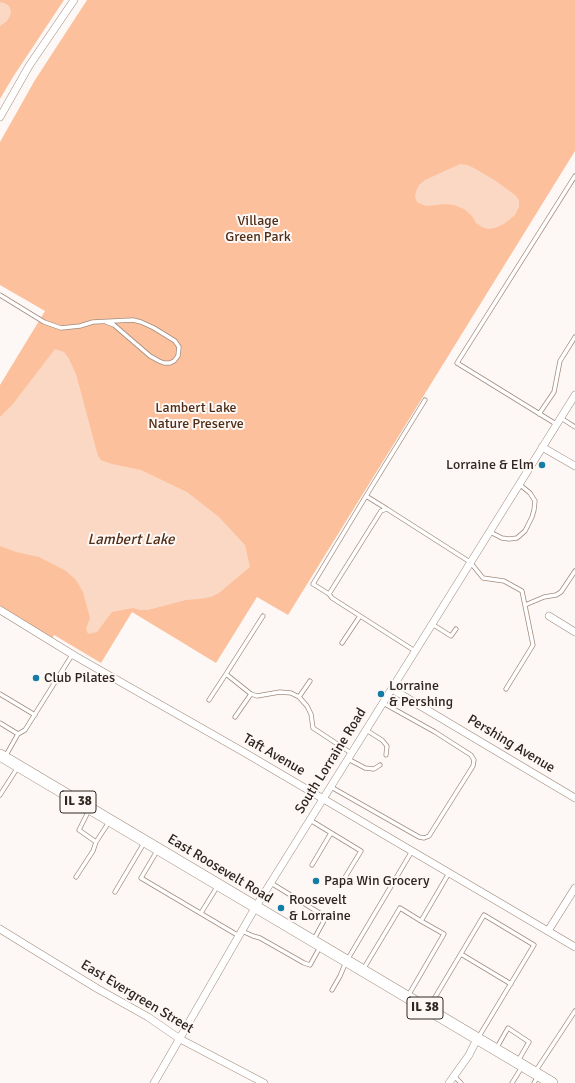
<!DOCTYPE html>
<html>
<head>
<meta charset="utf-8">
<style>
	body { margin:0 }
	canvas { display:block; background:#fdf8f5 }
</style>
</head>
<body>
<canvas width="575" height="1083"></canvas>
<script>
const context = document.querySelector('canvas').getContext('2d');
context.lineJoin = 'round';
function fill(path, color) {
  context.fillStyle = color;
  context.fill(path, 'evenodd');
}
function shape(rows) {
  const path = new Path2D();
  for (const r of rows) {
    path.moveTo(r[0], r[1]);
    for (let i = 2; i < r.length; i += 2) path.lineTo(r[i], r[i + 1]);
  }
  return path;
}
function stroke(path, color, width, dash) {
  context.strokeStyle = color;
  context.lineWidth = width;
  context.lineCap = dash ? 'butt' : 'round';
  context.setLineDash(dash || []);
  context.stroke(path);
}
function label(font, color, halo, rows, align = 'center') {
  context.font = font + ' Signika,sans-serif';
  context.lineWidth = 4;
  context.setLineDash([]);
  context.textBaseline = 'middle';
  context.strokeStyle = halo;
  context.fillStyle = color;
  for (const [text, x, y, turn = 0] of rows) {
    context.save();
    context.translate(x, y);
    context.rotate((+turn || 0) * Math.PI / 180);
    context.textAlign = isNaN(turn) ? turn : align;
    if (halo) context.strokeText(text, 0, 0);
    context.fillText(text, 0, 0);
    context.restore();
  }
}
const green = shape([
	[0,0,64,0,13,77,0,99],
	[87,0,575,0,575,151,288,615,257,597,216,663,132,612,101,663,54,635,51,640,0,609,0,385,45,311,0,285,0,142,35,80]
]);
const water = shape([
	[0,2,4,3,8,5,10,8,11,12,10,16,7,21,0,26],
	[460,164,467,165,474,168,496,181,515,195,519,200,519,207,515,215,504,224,495,228,488,229,482,227,476,223,472,216,464,209,454,205,445,204,426,206,417,202,415,197,416,191,419,185,425,180],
	[55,349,64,352,69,359,76,374,98,456,101,460,112,464,141,470,187,492,219,517,245,545,250,567,219,593,211,597,199,599,186,600,148,610,139,610,133,608,112,612,97,632,88,634,86,629,90,618,83,592,76,580,66,571,39,557,16,552,0,546,0,417,12,405]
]);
const lane = shape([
	[0,295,44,322,61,328,80,326,93,322,133,320,141,322,154,328,175,341,179,347,178,356,174,361,170,363,164,363,159,361,150,356,114,325,106,322],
	[539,414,554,392,560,361,575,337],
	[561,418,575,427],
	[556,424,457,363,575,176],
	[387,509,366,496,425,400],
	[490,532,502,538,509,539,517,538,525,531,532,517,534,510,535,501,530,493,519,484],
	[329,594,313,584,366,496],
	[525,605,544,597,556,595,561,592,575,571],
	[432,624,451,636,456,629],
	[342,643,360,616],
	[415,651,332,598,329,594,381,511,387,509,470,562,483,578,504,581,522,591,533,645,506,689],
	[226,674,263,616],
	[0,694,35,715],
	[299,697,310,681],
	[209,700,226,674,251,694],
	[235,717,251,694,257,696,280,692,291,693,299,697,307,706,311,714,313,728,351,753],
	[0,723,18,734],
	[366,730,382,740,387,746,386,755],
	[5,757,18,734,25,730,72,655],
	[348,759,365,768,374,769,380,765],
	[331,787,419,837,424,838,429,836,473,766,474,760,471,755,435,732,383,703],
	[0,795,18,767],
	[89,810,79,830,96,842,109,822],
	[310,820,361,851,344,879],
	[157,851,141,878,239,936],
	[312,865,331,833],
	[76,877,93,851,96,842],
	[271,883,326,917,314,939],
	[115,892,144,843],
	[201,913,217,887],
	[242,931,253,936,260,938,304,963,310,965,320,947],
	[461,954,511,984],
	[364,968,400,908,421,921],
	[332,990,340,976,346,962,412,851],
	[408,996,444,934,421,921,449,873],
	[428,1009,484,915,534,945,478,1038],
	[496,1049,508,1028,529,1042,518,1061],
	[535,1072,575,1011],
	[454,1076,461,1083],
	[512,1083,522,1067],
	[534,1083,538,1076]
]);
const street = shape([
	[0,117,29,66,74,0],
	[542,447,575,466],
	[0,610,75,656,247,754,575,947],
	[549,616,575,632],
	[392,689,575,798],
	[0,929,34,950,98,989,148,1017,180,1039,264,1083],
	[548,931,575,888],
	[154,1083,255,908,575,395],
	[449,1083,469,1055,477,1039]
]);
const primary = shape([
	[0,755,552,1083]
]);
const markers = [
	[542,465,4,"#157ca6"],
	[36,678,4,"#157ca6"],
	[381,694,4,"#157ca6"],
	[316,881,4,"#157ca6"],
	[281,908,4,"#157ca6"]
];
const shields = [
	[78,802,36],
	[425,1008,36]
];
const shieldNames = [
	["IL 38",78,802],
	["IL 38",425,1008]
];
const parkNames = [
	["Village",258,221],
	["Green Park",258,237],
	["Lambert Lake",196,408],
	["Nature Preserve",196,424]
];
const poiNames = [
	["Lorraine & Elm",534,465,"right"],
	["Club Pilates",44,678],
	["Lorraine",389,686],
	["& Pershing",389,702],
	["Papa Win Grocery",324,881],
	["Roosevelt",289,900],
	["& Lorraine",289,916]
];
const streetNames = [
	["Pershing Avenue",511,744,31],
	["Taft Avenue",274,755,30],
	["South Lorraine Road",331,761,-58],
	["East Roosevelt Road",220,869,31],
	["East Evergreen Street",137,997,31]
];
const waterNames = [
	["Lambert Lake",131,540]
];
fill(green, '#fcc19c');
fill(water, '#fbd8c3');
stroke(lane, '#a28c7f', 5);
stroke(street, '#a28c7f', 8);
stroke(primary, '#a28c7f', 12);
stroke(lane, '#fff', 3.5);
stroke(street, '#fff', 7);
stroke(primary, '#fff', 11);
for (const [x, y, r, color] of markers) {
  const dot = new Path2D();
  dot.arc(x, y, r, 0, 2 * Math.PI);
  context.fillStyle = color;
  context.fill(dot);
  stroke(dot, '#fdf8f5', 1.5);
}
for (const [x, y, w] of shields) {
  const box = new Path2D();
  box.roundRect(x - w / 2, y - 11, w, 22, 3);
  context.fillStyle = '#fdf8f5';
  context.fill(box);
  stroke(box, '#2f2621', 1);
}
label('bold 13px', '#2f2621', null, shieldNames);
label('14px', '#502e17', '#fdf8f5', parkNames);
label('14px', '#2f2621', '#fdf8f5', poiNames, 'left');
label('14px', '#2f2621', '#fdf8f5', streetNames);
label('italic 15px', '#512f18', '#fdf8f5', waterNames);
</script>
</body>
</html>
